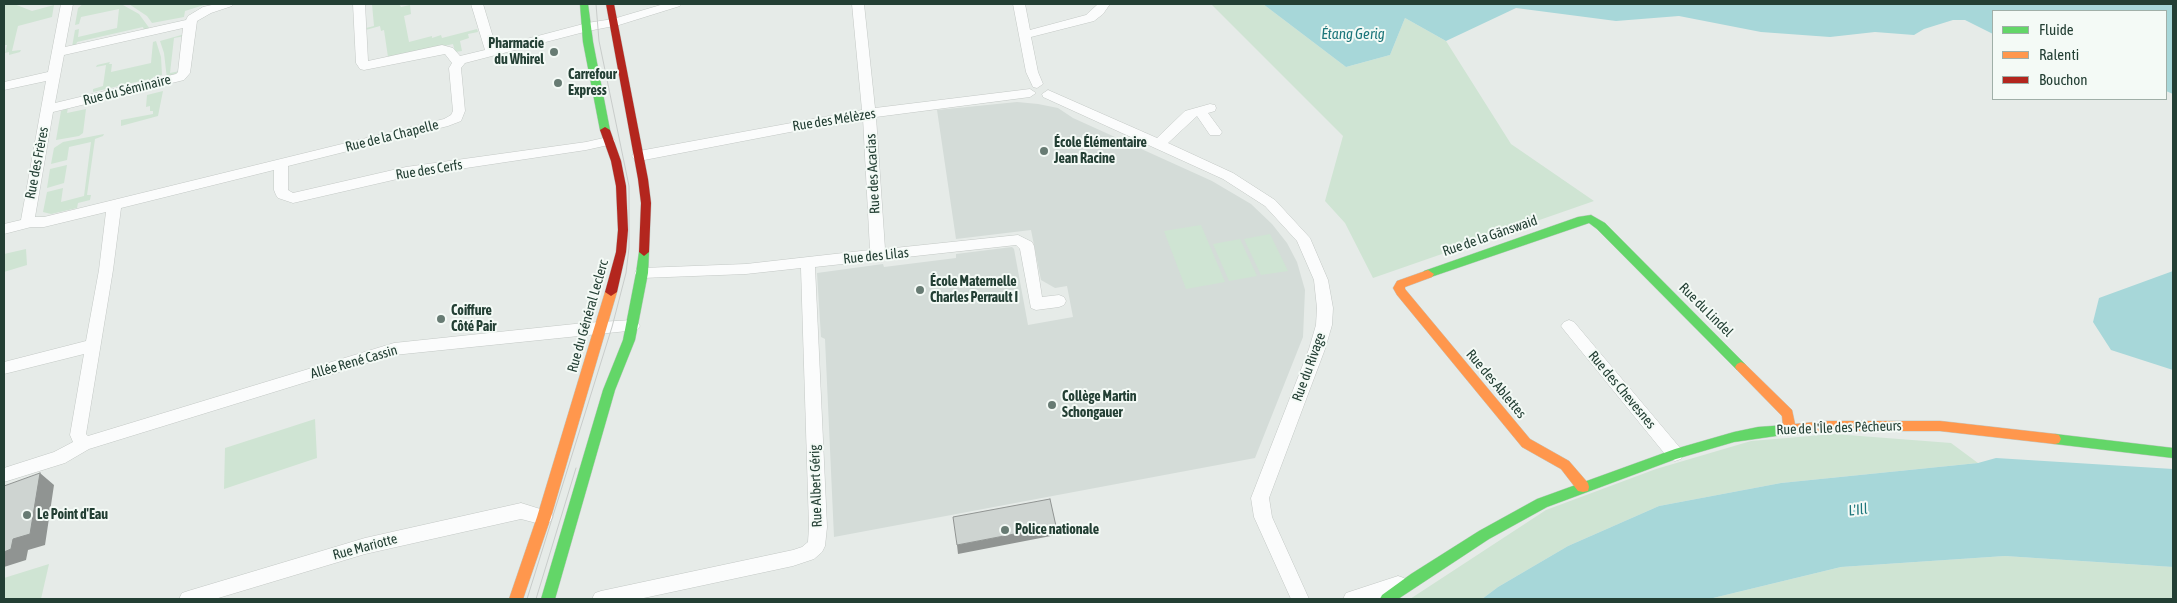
<!DOCTYPE html>
<html>
<head>
<meta charset="utf-8">
<style>
	body { margin:0 }
	#map { position:relative; width:2177px; height:603px; overflow:hidden; background:#e6ebe8; font-family:"Asap Condensed",sans-serif }
	canvas { display:block }
	.frame { position:absolute; inset:0; border:5px solid #233f34; pointer-events:none }
	.legend { position:absolute; left:1992px; top:10px; width:175px; height:90px; box-sizing:border-box; background:#f4faf6; border:1px solid #a0afa8; margin:0; padding:6px 9px; list-style:none; font-size:15px; color:#233f34 }
	.legend li { display:flex; align-items:center; gap:10px; height:25px }
	.legend b { width:25px; border:1px solid #a0afa8 }
</style>
</head>
<body>
<div id="map">
<canvas width="2177" height="603"></canvas>
<div class="frame"></div>
<ul class="legend">
<li><b style="height:6px;background:#63d668"></b>Fluide</li>
<li><b style="height:6px;background:#ff974d"></b>Ralenti</li>
<li><b style="height:6px;background:#b3261e"></b>Bouchon</li>
</ul>
</div>
<script>
const context = document.querySelector('canvas').getContext('2d');
context.lineJoin = 'round';
function fill(path, color) {
  context.fillStyle = color;
  context.fill(path, 'evenodd');
}
function shape(rows) {
  const path = new Path2D();
  for (const r of rows) {
    path.moveTo(r[0], r[1]);
    for (let i = 2; i < r.length; i += 2) path.lineTo(r[i], r[i + 1]);
  }
  return path;
}
function stroke(path, color, width, dash) {
  context.strokeStyle = color;
  context.lineWidth = width;
  context.lineCap = dash ? 'butt' : 'round';
  context.setLineDash(dash || []);
  context.stroke(path);
}
function label(font, color, halo, rows, align = 'center') {
  context.font = font + ' "Asap Condensed",sans-serif';
  context.lineWidth = 4;
  context.setLineDash([]);
  context.textBaseline = 'middle';
  context.strokeStyle = halo;
  context.fillStyle = color;
  for (const [text, x, y, turn = 0] of rows) {
    context.save();
    context.translate(x, y);
    context.rotate((+turn || 0) * Math.PI / 180);
    context.textAlign = isNaN(turn) ? turn : align;
    if (halo) context.strokeText(text, 0, 0);
    context.fillText(text, 0, 0);
    context.restore();
  }
}
const built = shape([
	[1017,102,1038,104,1058,108,1073,118,1212,181,1251,204,1272,224,1287,243,1297,262,1305,290,1303,337,1255,458,834,537,825,339,821,337,817,273,883,264,884,267,956,258,956,254,1012,247,1014,249,1028,325,1073,317,1067,286,1055,288,1041,280,1031,230,956,239,937,110]
]);
const green = shape([
	[4,4,14,4,32,11,54,5,52,17,18,26,12,51,21,50,20,52,9,55,9,52,5,53,7,45,4,45],
	[83,4,123,5,139,14,150,29,144,31,143,27,77,42,76,46,72,47,75,30,79,29,78,37,117,28,119,9,81,17,79,24,75,25,78,8],
	[129,4,207,4,185,11,184,17,152,23,147,16],
	[363,4,399,4,401,7,410,5,411,14,404,16,409,42,432,36,432,38,441,35,442,38,477,29,478,32,468,34,469,38,460,41,462,51,455,52,453,44,377,62,388,57,384,30,381,31,380,26,362,31,362,29,374,26,372,4,363,6],
	[1211,4,1263,4,1346,67,1390,55,1405,18,1446,41,1511,144,1594,201,1373,278,1345,223,1325,201,1343,136],
	[185,34,185,36,174,38,170,73,180,71,167,79,164,53,160,41],
	[156,41,161,57,162,75,153,77,152,82,149,83,149,79,93,92,93,89,103,86,106,65,96,67,97,65,110,62,109,64,112,64,111,72,151,63,153,42],
	[163,91,158,116,121,126,121,120,153,114,153,111,150,111,150,106,146,107,147,95],
	[68,108,67,113,86,109,83,133,79,136,56,140,61,111],
	[104,134,103,136,95,139,87,195,91,195,90,200,78,203,77,208,51,214,43,212,47,192,63,188,61,202,84,196,91,142,69,147,67,160,51,164,54,148,63,142],
	[67,165,64,183,47,188,50,169],
	[1201,225,1225,282,1186,289,1164,231],
	[1270,234,1288,271,1261,275,1244,239],
	[1240,239,1257,276,1229,281,1213,244],
	[26,249,27,265,4,272,4,254],
	[315,419,317,458,224,489,225,448],
	[1834,434,1951,443,1978,463,1781,483,1659,506,1568,546,1498,587,1482,599,1410,599,1546,510,1656,469,1751,441],
	[2005,556,2173,567,2173,599,1709,599,1841,567],
	[49,564,41,599,4,599,4,578]
]);
const water = shape([
	[1263,4,2173,4,2173,94,2166,91,2166,11,1993,11,1993,34,1965,20,1953,20,1924,29,1914,35,1875,32,1830,37,1761,32,1679,16,1616,21,1516,8,1446,41,1405,18,1390,55,1346,67],
	[2173,271,2173,370,2111,350,2093,322,2099,298],
	[1996,458,2173,469,2173,567,2005,556,1841,567,1709,599,1482,599,1498,587,1568,546,1659,506,1781,483,1978,463]
]);
const street = shape([
	[61,4,73,4,65,47,186,20,188,16,203,7,216,4,234,4,232,6,211,13,197,21,190,73,184,80,53,112,35,217,44,217,444,119,451,115,453,111,449,68,452,63,445,54,364,70,360,69,356,63,353,4,365,4,368,61,442,45,453,48,460,56,485,50,471,4,483,4,496,47,587,23,613,19,664,4,682,4,680,6,619,25,588,31,465,63,461,68,465,111,461,121,448,126,288,166,288,190,293,193,406,167,586,142,608,137,613,138,615,141,613,144,586,150,406,177,293,203,278,198,276,195,274,190,274,170,121,208,113,270,86,434,88,436,394,343,584,323,632,320,637,322,640,326,637,330,394,355,89,449,65,463,4,482,4,468,54,452,73,442,70,435,84,354,4,374,4,362,86,341,99,270,106,212,44,227,31,227,4,234,4,224,21,220,46,81,4,90,4,82,48,72,61,4],
	[183,28,178,72,176,74,55,103,64,55,183,28],
	[852,4,864,4,875,108,1030,89,1036,93,1030,97,876,117,885,249,1018,235,1032,242,1034,246,1042,297,1059,295,1064,297,1066,301,1064,305,1059,307,1036,310,1031,308,1020,249,1016,245,815,267,827,527,825,546,822,552,814,559,793,566,639,599,592,599,595,593,601,591,793,550,802,547,808,542,809,527,801,268,746,274,642,278,637,277,635,273,637,269,642,268,746,264,870,250,863,118,639,161,634,159,632,156,634,153,639,151,862,110,852,4],
	[1013,4,1025,4,1030,30,1086,15,1098,4,1110,4,1103,14,1094,21,1031,37,1038,72,1043,84,1037,88,1033,87,1026,72,1013,4],
	[1048,90,1157,138,1185,111,1210,104,1215,105,1216,108,1215,111,1208,113,1222,132,1220,135,1210,135,1197,116,1168,143,1233,173,1275,200,1310,238,1328,280,1333,308,1332,325,1325,349,1269,498,1272,517,1309,599,1291,599,1254,517,1251,498,1309,349,1316,325,1317,308,1314,280,1297,241,1265,206,1223,179,1043,97,1042,94,1048,90],
	[1569,320,1574,322,1681,449,1683,454,1681,459,1675,461,1669,459,1564,330,1561,326,1564,322,1569,320],
	[521,503,550,512,553,517,550,522,544,525,521,519,365,554,215,599,179,599,182,593,188,591,365,538,521,503],
	[1398,576,1404,578,1407,584,1404,590,1377,599,1343,599,1346,593,1398,576]
]);
const fast = shape([
	[580,4,588,4,593,42,610,130,605,133,600,130,583,42,580,4],
	[1591,215,1605,223,1745,364,1747,367,1745,370,1737,370,1597,229,1589,223,1428,278,1422,274,1424,271,1578,217,1591,215],
	[644,248,649,252,648,273,635,340,615,390,555,599,541,599,603,390,623,340,636,273,639,252,644,248],
	[1786,425,1790,426,1792,430,1790,434,1734,442,1676,459,1547,507,1489,539,1398,599,1380,599,1382,595,1411,574,1479,531,1537,499,1675,449,1734,432,1758,427,1786,425],
	[2055,434,2173,448,2173,458,2055,444,2051,443,2049,439,2051,435,2055,434]
]);
const slow = shape([
	[1428,270,1434,274,1432,277,1405,287,1405,289,1530,439,1569,461,1588,483,1589,487,1588,491,1583,492,1578,491,1561,469,1522,447,1397,295,1393,288,1397,281,1428,270],
	[611,288,617,292,551,517,523,599,509,599,537,517,605,292,611,288],
	[1741,362,1745,364,1792,410,1795,424,1826,421,1940,421,2055,434,2059,435,2061,439,2059,443,2055,444,1940,431,1826,431,1786,435,1782,434,1780,430,1783,426,1782,416,1737,370,1735,367,1737,364,1741,362]
]);
const jam = shape([
	[606,4,614,4,648,179,651,203,649,252,644,256,639,252,641,203,638,179,606,4],
	[605,127,610,130,621,161,626,186,628,230,626,252,617,292,611,296,605,292,616,252,618,230,616,186,611,161,600,130,605,127]
]);
const tram = shape([
	[527,599,612,327,626,273,629,248,629,186,599,41,596,4],
	[536,599,576,468]
]);
const shadedWall = shape([
	[40,473,54,485,45,545,28,550,26,560,4,567,4,552,13,539],
	[1056,526,1056,535,958,554,957,545]
]);
const building = shape([
	[40,473,30,534,13,539,11,549,4,552,4,486,40,473],
	[1050,499,1056,526,957,545,953,517,1050,499]
]);
const markers = [
	[554,52,5,"#677b73"],
	[558,83,5,"#677b73"],
	[1044,151,5,"#677b73"],
	[920,290,5,"#677b73"],
	[441,319,5,"#677b73"],
	[1052,405,5,"#677b73"],
	[27,515,5,"#677b73"],
	[1005,530,5,"#677b73"]
];
const poiNames = [
	["Pharmacie",544,44,"right"],
	["du Whirel",544,60,"right"],
	["Carrefour",568,75],
	["Express",568,91],
	["École Élémentaire",1054,143],
	["Jean Racine",1054,159],
	["École Maternelle",930,282],
	["Charles Perrault I",930,298],
	["Coiffure",451,311],
	["Côté Pair",451,327],
	["Collège Martin",1062,397],
	["Schongauer",1062,413],
	["Le Point d'Eau",37,515],
	["Police nationale",1015,530]
];
const streetNames = [
	["Rue du Séminaire",127,90,-14],
	["Rue des Mélèzes",834,120,-9],
	["Rue de la Chapelle",392,136,-14],
	["Rue des Frères",37,163,-79],
	["Rue des Cerfs",429,170,-9],
	["Rue des Acacias",873,174,-93],
	["Rue de la Gänswaid",1490,236,-19],
	["Rue des Lilas",876,256,-6],
	["Rue du Lindel",1706,310,45],
	["Rue du Général Leclerc",588,316,-74],
	["Allée René Cassin",354,362,-16],
	["Rue du Rivage",1309,367,-70],
	["Rue des Ablettes",1496,384,50],
	["Rue des Chevesnes",1622,390,50],
	["Rue de l'Île des Pêcheurs",1839,428,-2],
	["Rue Albert Gérig",816,486,-92],
	["Rue Mariotte",365,547,-15]
];
const waterNames = [
	["Étang Gerig",1353,34],
	["L'Ill",1858,510,-7]
];
fill(built, '#d4dcd8');
fill(green, '#cfe4d3');
fill(water, '#a7d7d9');
stroke(street, '#c3c8c5', 1);
stroke(fast, '#c1c9c5', 1);
stroke(slow, '#c1c9c5', 1);
stroke(jam, '#c1c9c5', 1);
fill(street, '#fbfcfc');
fill(fast, '#63d668');
fill(slow, '#ff974d');
fill(jam, '#b3261e');
stroke(tram, '#c8ccca', 1);
fill(shadedWall, '#909492');
fill(building, '#ced4d1');
stroke(building, '#909492', 1);
for (const [x, y, r, color] of markers) {
  const dot = new Path2D();
  dot.arc(x, y, r, 0, 2 * Math.PI);
  context.fillStyle = color;
  context.fill(dot);
  stroke(dot, '#f4faf6', 2);
}
label('bold 14px', '#233f34', '#f4faf6', poiNames, 'left');
label('14px', '#233f34', '#f4faf6', streetNames);
label('italic 15px', '#1d767b', '#f4faf6', waterNames);
</script>
</body>
</html>
